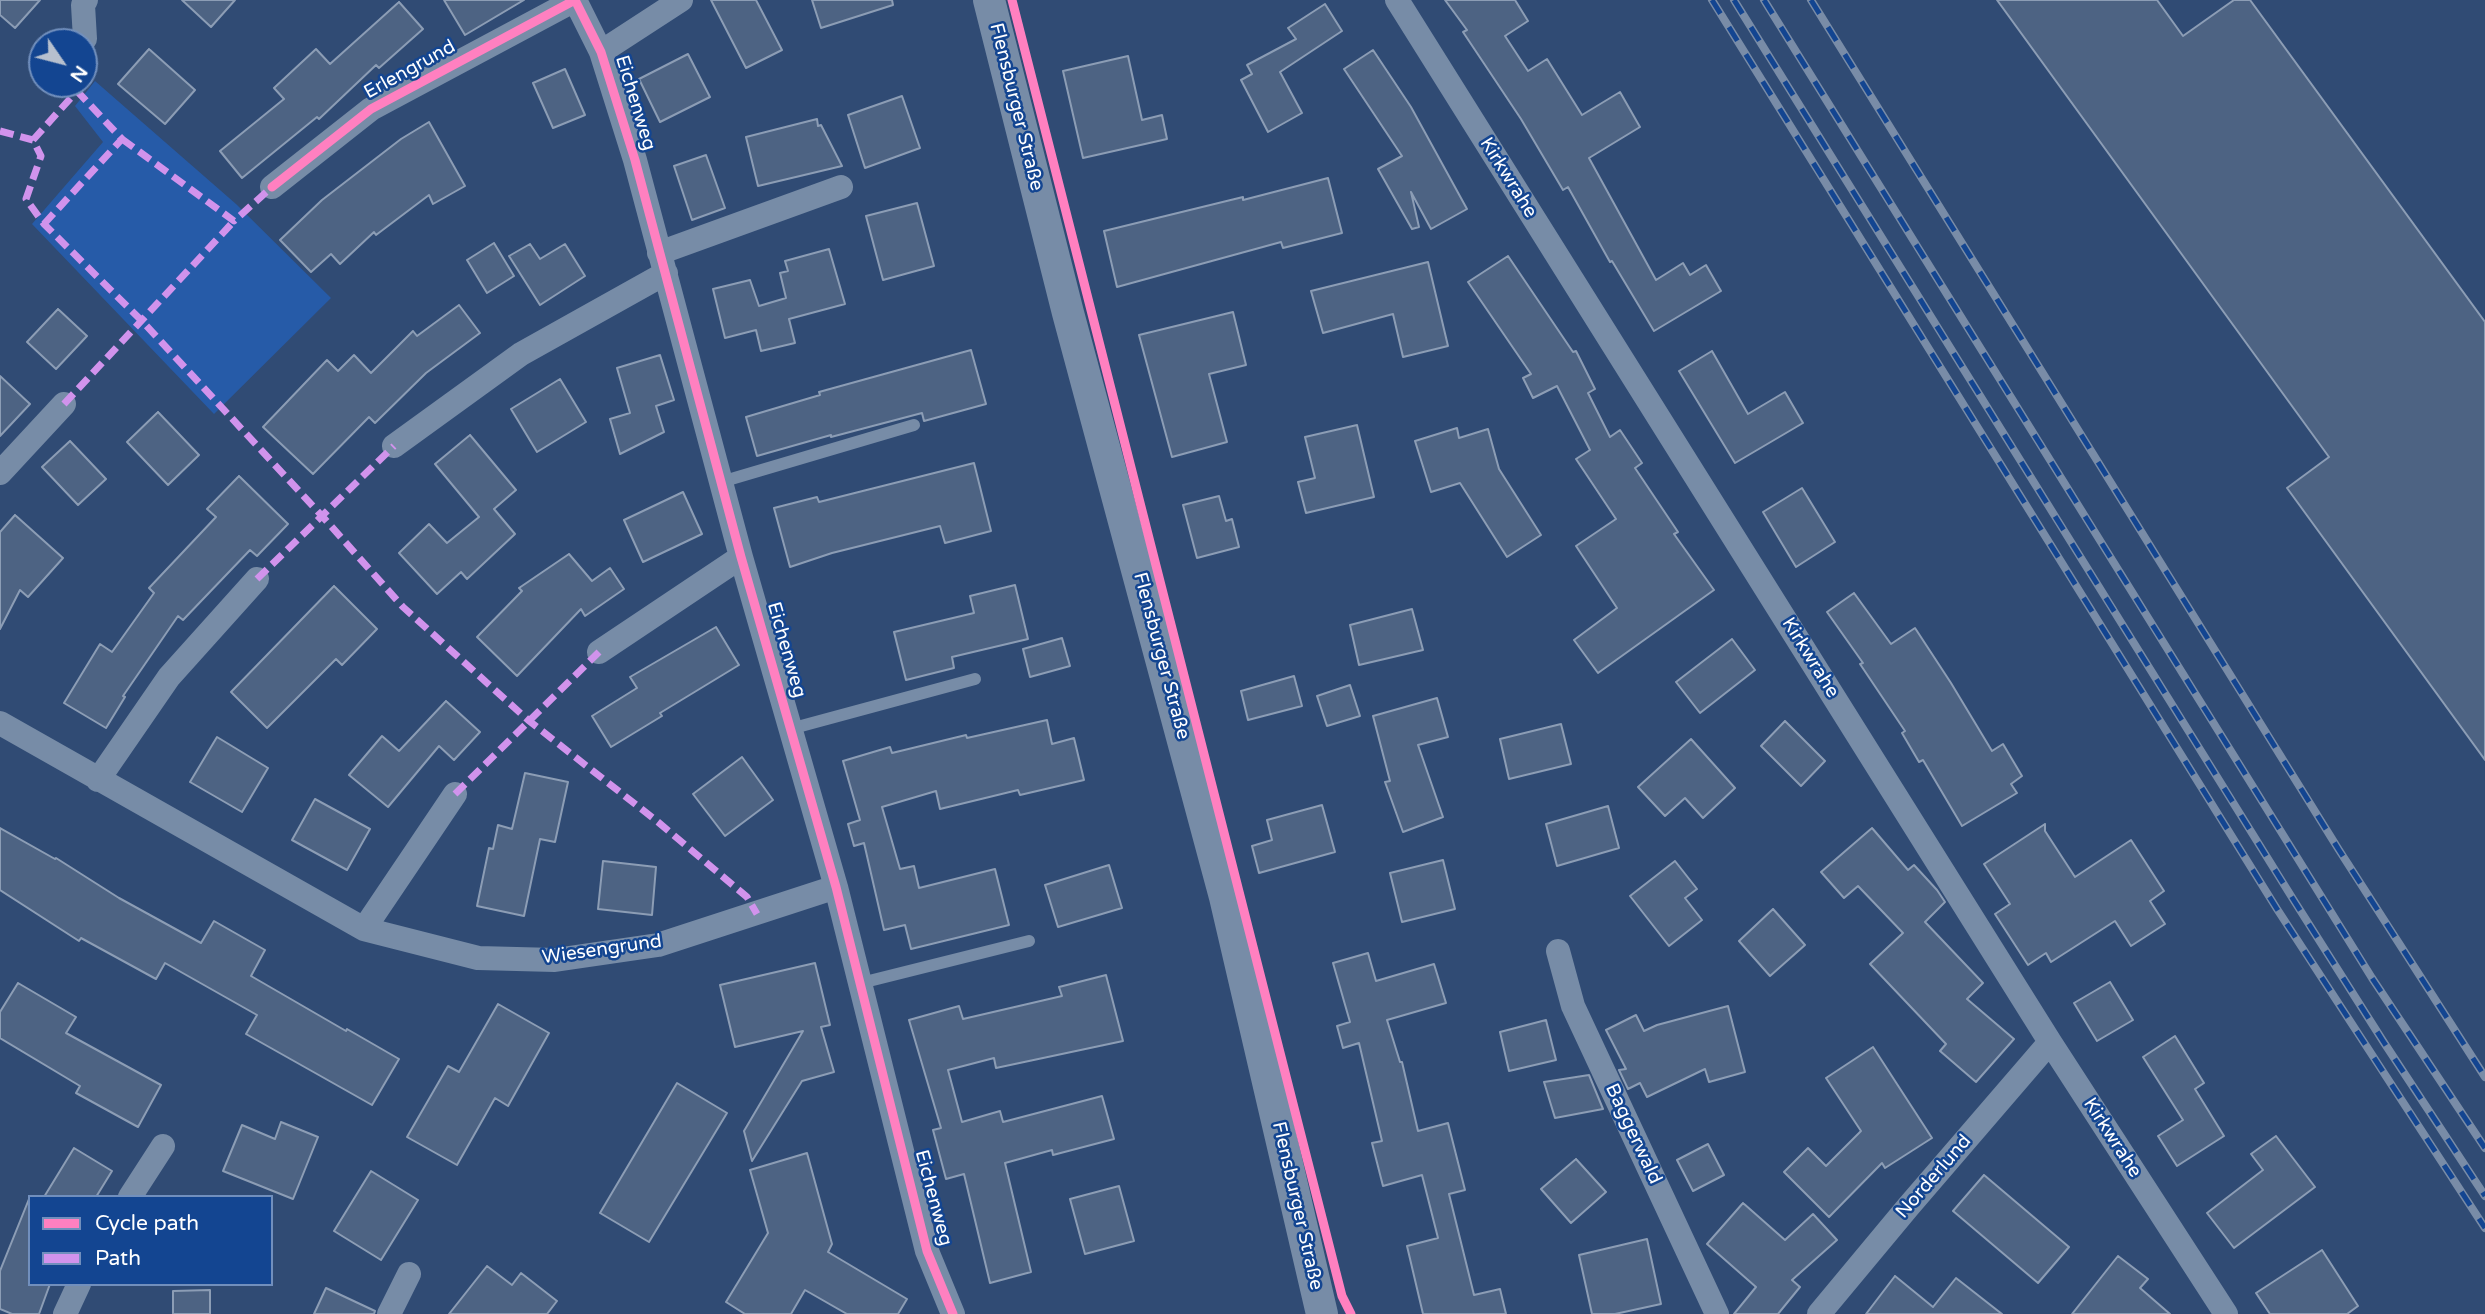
<!DOCTYPE html>
<html>
<head>
<meta charset="utf-8">
<style>
	body { margin:0 }
	#map { position:relative; width:2485px; height:1314px; overflow:hidden; background:#304b74; font-family:"Varela Round",sans-serif }
	canvas { display:block }
	.legend { position:absolute; left:28px; top:1195px; width:245px; height:91px; box-sizing:border-box; background:#134591; border:2px solid #718fbd; margin:0; padding:9px 12px; list-style:none; font-size:21px; color:#fff }
	.legend li { display:flex; align-items:center; gap:14px; height:35px }
	.legend b { width:35px; border:2px solid #718fbd }
	.north { position:absolute; left:28px; top:28px; width:70px; height:70px; box-sizing:border-box; background:#134591; border:2px solid #718fbd; border-radius:50%; rotate:125deg; font-size:19px; font-weight:700; line-height:28px; text-align:center; color:#fff }
	.north::after { content:''; display:block; margin:auto; width:24px; height:32px; background:#b7c0ce; clip-path:polygon(50% 0,100% 100%,50% 72%,0 100%) }
</style>
</head>
<body>
<div id="map">
<canvas width="2485" height="1314"></canvas>
<ul class="legend">
<li><b style="height:9px;background:#ff80c0"></b>Cycle path</li>
<li><b style="height:9px;background:#d193ec"></b>Path</li>
</ul>
<div class="north">N</div>
</div>
<script>
const context = document.querySelector('canvas').getContext('2d');
context.lineJoin = 'round';
function fill(path, color) {
  context.fillStyle = color;
  context.fill(path, 'evenodd');
}
function shape(rows) {
  const path = new Path2D();
  for (const r of rows) {
    path.moveTo(r[0], r[1]);
    for (let i = 2; i < r.length; i += 2) path.lineTo(r[i], r[i + 1]);
  }
  return path;
}
function stroke(path, color, width, dash) {
  context.strokeStyle = color;
  context.lineWidth = width;
  context.lineCap = dash ? 'butt' : 'round';
  context.setLineDash(dash || []);
  context.stroke(path);
}
function label(font, color, halo, rows, align = 'center') {
  context.font = font + ' "Varela Round",sans-serif';
  context.lineWidth = 5;
  context.setLineDash([]);
  context.textBaseline = 'middle';
  context.strokeStyle = halo;
  context.fillStyle = color;
  for (const [text, x, y, turn = 0] of rows) {
    context.save();
    context.translate(x, y);
    context.rotate((+turn || 0) * Math.PI / 180);
    context.textAlign = isNaN(turn) ? turn : align;
    if (halo) context.strokeText(text, 0, 0);
    context.fillText(text, 0, 0);
    context.restore();
  }
}
const green = shape([
	[95,81,236,204,331,298,214,414,32,224,103,142,75,106]
]);
const building = shape([
	[0,0,40,0,15,28,0,15,0,0],
	[182,0,235,0,211,27,182,0],
	[444,0,524,0,465,35,444,0],
	[711,0,756,0,782,50,746,68,711,0],
	[812,0,892,0,893,5,821,28,812,0],
	[1445,0,1515,0,1528,21,1505,36,1528,71,1547,59,1582,115,1620,92,1640,127,1589,158,1656,280,1683,263,1690,275,1706,265,1721,291,1654,331,1612,261,1610,262,1568,187,1563,190,1521,119,1463,32,1467,30,1445,0],
	[1997,0,2157,0,2183,36,2234,0,2250,0,2485,322,2485,760,2287,488,2329,457,1997,0],
	[399,2,423,29,379,68,376,65,319,119,317,117,242,178,220,151,284,99,274,88,316,49,330,64,399,2],
	[1325,4,1342,31,1280,72,1302,113,1268,132,1241,80,1252,74,1247,65,1296,39,1288,28,1325,4],
	[149,49,195,90,165,124,118,84,149,49],
	[1373,50,1411,107,1467,209,1431,229,1411,192,1419,227,1412,229,1378,169,1402,156,1344,69,1373,50],
	[688,54,710,97,660,122,639,79,688,54],
	[1128,56,1142,120,1162,115,1167,139,1083,158,1063,71,1128,56],
	[565,69,585,115,553,128,533,83,565,69],
	[902,96,920,148,865,168,848,115,902,96],
	[817,119,818,126,821,125,842,166,758,186,746,137,817,119],
	[429,122,465,186,433,204,429,195,376,235,374,232,340,264,331,254,311,272,280,240,322,200,401,139,429,122],
	[706,155,725,208,692,220,674,166,706,155],
	[1328,178,1342,233,1283,248,1281,242,1117,287,1104,231,1243,197,1243,200,1328,178],
	[917,203,934,266,883,280,866,216,917,203],
	[494,243,514,276,487,293,467,260,494,243],
	[530,244,540,259,565,244,585,276,540,305,509,256,530,244],
	[829,249,845,304,789,319,795,343,761,351,756,330,725,338,713,289,750,280,759,306,786,298,780,273,788,271,785,261,829,249],
	[1508,256,1573,352,1576,351,1595,389,1588,393,1610,437,1620,430,1642,463,1635,468,1678,532,1674,534,1714,590,1598,673,1574,640,1617,608,1576,546,1616,519,1576,459,1590,450,1557,386,1533,398,1523,378,1531,374,1468,282,1508,256],
	[1428,262,1448,346,1403,357,1393,314,1323,333,1311,291,1428,262],
	[459,305,480,333,426,373,375,423,369,417,313,474,263,427,327,360,338,371,354,355,371,373,413,331,417,336,459,305],
	[58,309,87,336,56,369,27,342,58,309],
	[1233,312,1246,365,1209,374,1227,442,1172,457,1139,335,1233,312],
	[971,350,986,404,924,421,922,413,831,437,831,435,757,456,746,417,820,395,819,392,971,350],
	[1712,351,1748,414,1785,392,1803,423,1735,463,1679,371,1712,351],
	[660,355,674,400,656,406,664,432,620,454,610,419,630,413,617,368,660,355],
	[0,376,30,404,0,436,0,376],
	[560,379,586,422,537,452,511,409,560,379],
	[158,412,199,455,168,485,127,442,158,412],
	[1357,425,1374,497,1306,513,1298,482,1315,478,1305,437,1357,425],
	[1457,428,1459,438,1488,429,1499,469,1541,535,1507,557,1460,483,1431,492,1415,441,1457,428],
	[470,435,516,490,494,509,515,534,467,579,461,572,437,594,399,553,429,524,447,543,479,517,435,464,470,435],
	[70,441,106,479,78,505,42,467,70,441],
	[974,463,991,531,945,543,940,526,832,553,790,567,774,508,817,497,819,502,974,463],
	[239,476,288,524,257,556,250,550,183,620,178,616,123,696,125,697,106,728,64,703,100,644,112,652,154,593,149,588,216,517,207,509,239,476],
	[1802,488,1835,542,1796,567,1763,512,1802,488],
	[683,492,702,534,643,562,624,520,683,492],
	[1219,496,1226,521,1232,519,1239,547,1197,558,1183,505,1219,496],
	[15,515,63,558,28,597,20,590,0,629,0,532,15,515],
	[569,554,592,581,610,568,624,589,585,616,581,609,517,676,477,637,522,591,519,588,569,554],
	[1015,585,1028,639,952,657,954,668,906,680,894,632,974,613,970,596,1015,585],
	[334,586,377,629,342,665,336,659,267,728,231,692,334,586],
	[1854,593,1891,644,1915,628,1951,683,1992,751,2003,744,2022,776,2011,784,2017,793,1962,826,1923,760,1919,762,1902,733,1905,731,1860,664,1863,663,1827,612,1854,593],
	[1412,609,1423,650,1359,665,1350,625,1412,609],
	[716,627,739,665,660,713,662,716,611,747,592,716,637,688,630,677,716,627],
	[1062,638,1070,666,1030,677,1023,649,1062,638],
	[1732,639,1755,670,1700,713,1676,682,1732,639],
	[1294,676,1302,706,1248,720,1241,691,1294,676],
	[1350,685,1360,716,1327,726,1317,696,1350,685],
	[1437,698,1448,737,1418,745,1443,817,1403,832,1385,782,1390,781,1373,716,1437,698],
	[446,701,480,732,454,760,439,746,388,807,349,775,382,736,399,751,446,701],
	[1047,720,1052,744,1074,738,1084,780,1020,795,1018,790,940,809,936,791,882,807,900,869,914,866,919,888,995,869,1009,925,911,949,905,925,884,930,864,843,854,846,848,824,860,820,843,761,890,747,892,753,966,735,967,738,1047,720],
	[1785,721,1825,761,1801,786,1761,746,1785,721],
	[1561,724,1571,764,1509,779,1500,739,1561,724],
	[217,737,268,768,242,812,190,782,217,737],
	[1691,739,1735,788,1703,818,1685,798,1665,816,1638,787,1691,739],
	[742,757,773,800,725,836,693,794,742,757],
	[525,773,568,782,555,842,540,839,524,916,477,906,489,848,493,849,498,825,512,829,525,773],
	[315,799,370,829,347,870,292,840,315,799],
	[1322,805,1335,852,1259,873,1252,846,1272,840,1267,820,1322,805],
	[1608,806,1619,848,1557,866,1546,824,1608,806],
	[2045,824,2045,831,2075,877,2131,840,2164,891,2150,901,2165,924,2131,946,2115,921,2051,962,2046,953,2028,965,1995,914,2010,904,1984,864,2045,824],
	[0,828,55,859,56,858,119,898,201,943,214,921,265,950,251,976,346,1031,347,1029,399,1059,372,1105,246,1034,257,1015,165,963,156,979,81,938,79,941,0,890,0,828],
	[1872,828,1908,870,1914,865,1937,890,1945,902,1925,922,1983,983,1967,999,2014,1039,1976,1082,1940,1051,1946,1044,1870,964,1903,933,1858,886,1844,898,1821,872,1872,828],
	[1443,860,1455,909,1402,922,1390,873,1443,860],
	[603,861,656,867,652,915,598,909,603,861],
	[1675,861,1697,889,1685,898,1702,920,1669,946,1630,896,1675,861],
	[1109,865,1122,908,1058,927,1045,885,1109,865],
	[1773,909,1805,945,1770,976,1739,941,1773,909],
	[1368,953,1376,981,1434,964,1446,1003,1387,1020,1400,1062,1402,1062,1418,1131,1448,1123,1465,1190,1449,1194,1474,1295,1500,1289,1506,1314,1423,1314,1407,1246,1438,1238,1422,1175,1383,1186,1372,1143,1382,1141,1359,1043,1343,1048,1337,1026,1350,1022,1333,963,1368,953],
	[815,963,830,1025,821,1027,834,1072,802,1081,752,1161,744,1131,803,1031,735,1047,720,985,815,963],
	[1106,975,1123,1041,996,1068,994,1058,948,1070,962,1122,1000,1111,1003,1122,1102,1096,1114,1139,1053,1155,1052,1150,1005,1163,1031,1272,990,1283,964,1174,946,1179,933,1130,941,1128,909,1020,959,1006,963,1019,1062,996,1059,987,1106,975],
	[2110,982,2133,1020,2097,1041,2074,1003,2110,982],
	[18,983,76,1017,66,1033,161,1085,138,1127,76,1093,80,1086,0,1038,0,1012,18,983],
	[498,1004,549,1033,508,1106,495,1098,457,1165,407,1137,448,1066,459,1072,498,1004],
	[1728,1006,1745,1072,1709,1082,1705,1069,1647,1097,1640,1083,1628,1089,1619,1070,1626,1069,1606,1030,1636,1015,1644,1031,1657,1025,1728,1006],
	[1546,1020,1556,1060,1509,1071,1500,1032,1546,1020],
	[2175,1036,2204,1083,2195,1089,2224,1136,2177,1166,2158,1136,2183,1120,2143,1057,2175,1036],
	[1873,1047,1932,1138,1885,1168,1882,1163,1829,1217,1784,1172,1808,1148,1826,1166,1861,1131,1826,1078,1873,1047],
	[1589,1075,1603,1109,1555,1118,1544,1082,1589,1075],
	[677,1083,727,1113,649,1242,600,1213,677,1083],
	[281,1122,318,1137,293,1199,223,1171,242,1125,275,1139,281,1122],
	[2276,1136,2315,1187,2234,1248,2207,1213,2263,1170,2251,1154,2276,1136],
	[1708,1144,1724,1175,1693,1191,1677,1160,1708,1144],
	[74,1148,112,1171,96,1197,44,1197,74,1148],
	[807,1153,832,1244,828,1252,907,1299,898,1314,847,1314,805,1290,791,1314,745,1314,726,1302,768,1233,750,1170,807,1153],
	[1576,1159,1606,1192,1571,1223,1541,1189,1576,1159],
	[371,1171,418,1200,381,1260,334,1231,371,1171],
	[1984,1175,2069,1247,2038,1283,1953,1211,1984,1175],
	[1119,1186,1134,1241,1085,1254,1070,1199,1119,1186],
	[29,1199,30,1284,50,1284,39,1314,12,1314,0,1309,0,1271,29,1199],
	[1743,1203,1785,1240,1813,1214,1837,1240,1792,1280,1800,1287,1778,1314,1734,1314,1756,1287,1707,1244,1743,1203],
	[1647,1239,1661,1304,1615,1314,1592,1314,1579,1255,1647,1239],
	[2322,1250,2358,1306,2347,1314,2270,1314,2256,1293,2322,1250],
	[2118,1256,2148,1279,2140,1288,2170,1314,2072,1314,2118,1256],
	[487,1266,512,1285,521,1273,557,1301,547,1314,449,1314,487,1266],
	[1895,1276,1933,1307,1956,1278,2002,1314,1866,1314,1895,1276],
	[326,1288,375,1311,374,1314,314,1314,326,1288],
	[210,1290,210,1314,173,1314,173,1291,210,1290]
]);
const service = shape([
	[721,482,914,425],
	[790,729,975,679],
	[861,983,1029,941]
]);
const minor = shape([
	[1397,0,2050,1042,2226,1314],
	[85,39,83,5,86,0],
	[601,52,681,0],
	[272,187,371,109,575,0,601,52,635,160,741,557,836,887,927,1251,953,1314],
	[659,253,841,187],
	[394,446,521,354,666,273],
	[0,473,64,404],
	[599,652,741,557],
	[0,723,364,929,478,958,555,960,658,945,836,887],
	[98,780,169,677,257,579],
	[364,929,455,794],
	[1558,951,1573,1006,1717,1314],
	[130,1197,163,1146],
	[65,1314,79,1284],
	[389,1314,409,1274],
	[1819,1314,1908,1207,2050,1042]
]);
const tertiary = shape([
	[989,0,1068,313,1225,897,1322,1314]
]);
const rail = shape([
	[1712,0,2277,909,2485,1228],
	[1734,0,2293,899,2383,1041,2485,1196],
	[1764,0,2372,978,2485,1148],
	[1811,0,2339,850,2485,1077]
]);
const quiet = shape([
	[84,45,85,39],
	[0,131,33,140,41,156,26,199,44,224,142,321,322,516,403,607,528,720,658,822,747,897,757,914],
	[122,139,234,221,272,187],
	[33,140,77,91],
	[44,224,122,139,77,91,78,84],
	[64,404,234,221],
	[257,579,394,446],
	[455,794,599,652]
]);
const cycleway = shape([
	[1012,0,1342,1296,1351,1314],
	[272,187,371,109,575,0,601,52,635,160,741,557,836,887,927,1251,953,1314]
]);
const streetNames = [
	["Erlengrund",410,70,-29],
	["Eichenweg",635,103,73],
	["Flensburger Straße",1016,107,76],
	["Kirkwrahe",1508,178,58],
	["Eichenweg",786,650,74],
	["Flensburger Straße",1161,656,75],
	["Kirkwrahe",1810,658,58],
	["Wiesengrund",602,950,-8],
	["Baggerwald",1633,1134,65],
	["Kirkwrahe",2112,1138,57],
	["Norderlund",1934,1177,-49],
	["Eichenweg",933,1198,75],
	["Flensburger Straße",1297,1206,77]
];
fill(green, '#265ba8');
fill(building, '#4d6383');
stroke(building, '#8c9db5', 2);
stroke(service, '#778ca7', 12);
stroke(minor, '#778ca7', 24);
stroke(tertiary, '#778ca7', 32);
stroke(rail, '#798ca7', 8);
stroke(rail, '#134591', 5, [16]);
stroke(quiet, '#d193ec', 7, [14, 7]);
stroke(cycleway, '#ff80c0', 9);
label('19px', '#fff', '#134591', streetNames);
</script>
</body>
</html>
